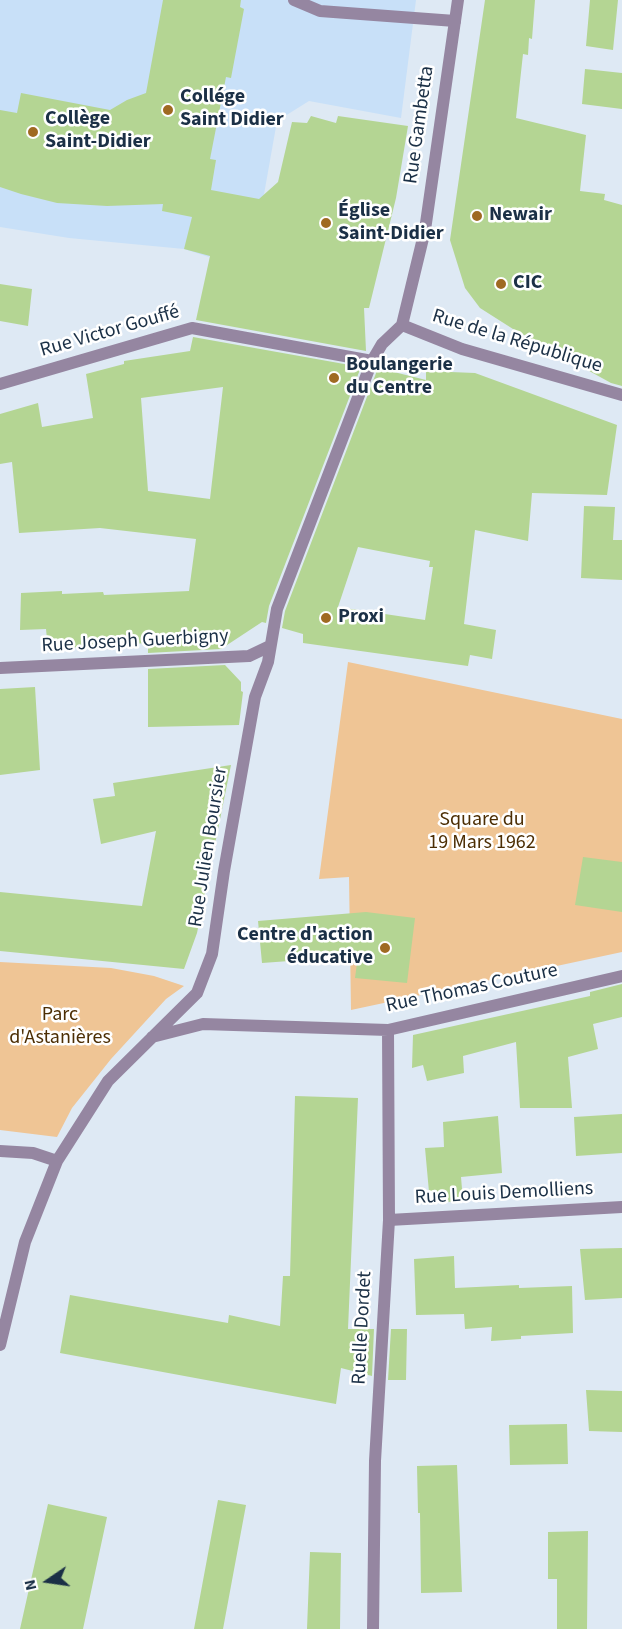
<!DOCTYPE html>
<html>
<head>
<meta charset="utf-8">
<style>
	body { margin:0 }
	#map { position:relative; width:622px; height:1629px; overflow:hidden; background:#dee9f4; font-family:"Source Sans 3",sans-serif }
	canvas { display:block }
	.north { position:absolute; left:18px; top:1551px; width:60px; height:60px; -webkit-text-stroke:4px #fff; paint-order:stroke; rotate:257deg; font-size:16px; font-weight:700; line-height:24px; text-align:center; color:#1b3046 }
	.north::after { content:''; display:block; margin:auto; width:21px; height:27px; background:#1b3046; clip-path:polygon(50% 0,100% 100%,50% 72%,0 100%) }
</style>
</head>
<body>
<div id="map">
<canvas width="622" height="1629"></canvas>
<div class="north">N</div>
</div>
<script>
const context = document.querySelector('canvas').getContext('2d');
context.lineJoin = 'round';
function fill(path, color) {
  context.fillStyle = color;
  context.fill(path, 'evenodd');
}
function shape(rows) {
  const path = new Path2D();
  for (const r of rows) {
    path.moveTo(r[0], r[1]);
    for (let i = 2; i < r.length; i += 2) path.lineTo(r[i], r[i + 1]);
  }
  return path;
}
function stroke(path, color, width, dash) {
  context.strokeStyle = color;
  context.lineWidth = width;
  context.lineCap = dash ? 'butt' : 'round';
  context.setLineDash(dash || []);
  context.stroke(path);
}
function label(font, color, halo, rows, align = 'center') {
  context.font = font + ' "Source Sans 3",sans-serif';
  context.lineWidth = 5;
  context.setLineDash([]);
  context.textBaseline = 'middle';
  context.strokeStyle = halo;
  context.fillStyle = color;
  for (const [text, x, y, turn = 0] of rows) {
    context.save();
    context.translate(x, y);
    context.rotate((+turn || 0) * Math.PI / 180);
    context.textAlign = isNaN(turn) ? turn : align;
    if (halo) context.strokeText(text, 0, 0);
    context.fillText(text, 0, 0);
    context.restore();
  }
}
const built = shape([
	[0,0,416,0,401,118,309,101,277,121,263,200,213,249,209,257,184,249,69,238,0,227]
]);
const green = shape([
	[348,662,622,719,622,952,351,1010,349,877,319,879],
	[0,962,111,968,154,976,184,986,166,999,111,1059,72,1108,57,1137,0,1130]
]);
const building = shape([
	[163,0,241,0,240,7,244,9,231,78,226,77,210,159,216,160,211,190,259,199,278,182,292,122,307,123,311,116,336,123,338,116,408,126,396,198,369,308,364,308,366,351,196,320,210,256,184,249,192,217,162,211,163,204,107,206,57,203,21,194,0,187,0,110,17,113,21,93,110,110,127,100,146,93],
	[485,0,535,0,532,39,529,38,528,55,523,54,516,118,586,135,580,191,605,194,604,200,622,205,622,386,611,383,513,329,480,308,465,288,450,240],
	[590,0,618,0,613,50,586,46],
	[585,69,622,73,622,109,582,104],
	[0,284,32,289,28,326,0,321],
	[193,337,361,367,269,606,266,623,262,622,221,649,148,653,148,643,48,649,46,629,20,630,21,593,62,591,62,594,103,592,104,595,189,591,196,539,100,528,19,533,12,462,0,464,0,414,38,403,42,427,93,418,86,374,124,364,124,361,190,351],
	[223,387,210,499,148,491,141,398],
	[378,368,426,380,426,371,475,373,617,425,607,495,532,493,528,541,475,530,464,624,496,630,492,659,470,655,468,666,303,643,303,634,282,628,285,611],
	[358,547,430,561,429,567,433,567,425,620,338,607],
	[584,506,615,507,613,540,622,540,622,580,581,578],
	[225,665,241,682,241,691,243,692,239,725,148,727,148,669],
	[35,687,40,770,0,775,0,689],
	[231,765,197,933,184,969,0,951,0,892,142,906,156,831,101,844,93,799,115,796,113,783],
	[583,857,622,862,622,912,575,905],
	[366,912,415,918,407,983,355,978,358,956,262,963,258,921],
	[622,984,622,1017,593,1024,598,1049,568,1057,572,1108,520,1108,516,1042,463,1056,464,1073,427,1081,423,1065,412,1068,413,1035,590,996,590,992],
	[295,1096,358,1098,348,1329,374,1329,372,1376,341,1368,336,1404,60,1353,70,1295,228,1323,229,1315,280,1326,283,1276,290,1276],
	[622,1114,622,1153,576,1156,574,1117],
	[498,1116,502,1173,461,1177,463,1201,430,1203,425,1148,444,1147,443,1122],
	[622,1248,622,1298,585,1300,580,1249],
	[454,1256,455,1288,519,1285,519,1288,572,1286,573,1333,521,1336,521,1339,491,1341,492,1327,465,1329,464,1314,416,1315,414,1259],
	[391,1329,407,1329,406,1380,388,1380],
	[586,1390,622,1391,622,1432,589,1431],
	[567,1424,568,1464,510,1465,509,1425],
	[457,1465,462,1592,421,1593,420,1513,418,1513,417,1466],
	[218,1500,246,1505,223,1629,194,1629],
	[48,1504,107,1517,83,1629,20,1629],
	[588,1531,587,1629,557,1629,557,1579,548,1579,548,1532],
	[310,1552,341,1553,340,1629,307,1629]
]);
const lane = shape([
	[294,0,320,11,455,21],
	[373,1629,375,1461,389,1220]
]);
const street = shape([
	[402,325,425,230,458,0],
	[402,325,462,349,622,395],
	[0,384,192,328,372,361],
	[0,668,249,656,270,646],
	[388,1030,389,1220,622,1207],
	[152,1037,203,1024,388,1030,622,976],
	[0,1151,33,1153,57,1161],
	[0,1345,25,1242,57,1161,108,1081,197,993,212,954,224,871,255,697,268,662,277,609,372,361,382,344,402,325]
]);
const markers = [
	[168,110,6,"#9f6a22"],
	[33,132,6,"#9f6a22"],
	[477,216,6,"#9f6a22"],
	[326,223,6,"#9f6a22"],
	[501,284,6,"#9f6a22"],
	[334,378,6,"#9f6a22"],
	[326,618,6,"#9f6a22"],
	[385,948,6,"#9f6a22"]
];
const poiNames = [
	["Collége",180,98],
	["Saint Didier",180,121],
	["Collège",45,120],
	["Saint-Didier",45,143],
	["Église",338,212],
	["Saint-Didier",338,235],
	["Newair",489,216],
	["CIC",513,284],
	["Boulangerie",346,366],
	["du Centre",346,389],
	["Proxi",338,618],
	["Centre d'action",373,936,"right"],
	["éducative",373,959,"right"]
];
const streetNames = [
	["Rue Gambetta",420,125,-82],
	["Rue Victor Gouffé",110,332,-16],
	["Rue de la République",517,342,17],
	["Rue Joseph Guerbigny",135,642,-3],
	["Rue Julien Boursier",209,847,-81],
	["Rue Thomas Couture",472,989,-12],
	["Rue Louis Demolliens",504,1194,-3],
	["Ruelle Dordet",363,1328,-87]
];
const parkNames = [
	["Square du",482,821],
	["19 Mars 1962",482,844],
	["Parc",60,1016],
	["d'Astanières",60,1039]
];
fill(built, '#c8e0f8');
fill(green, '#efc595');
fill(building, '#b4d593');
stroke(lane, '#9586a1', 12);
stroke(street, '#9586a1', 12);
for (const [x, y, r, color] of markers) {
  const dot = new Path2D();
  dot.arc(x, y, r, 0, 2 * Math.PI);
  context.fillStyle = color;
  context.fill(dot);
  stroke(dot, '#fff', 2);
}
label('bold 20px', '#1b3046', '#fff', poiNames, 'left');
label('20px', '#1b3046', '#fff', streetNames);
label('20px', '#4c2e04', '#fff', parkNames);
</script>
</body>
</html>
